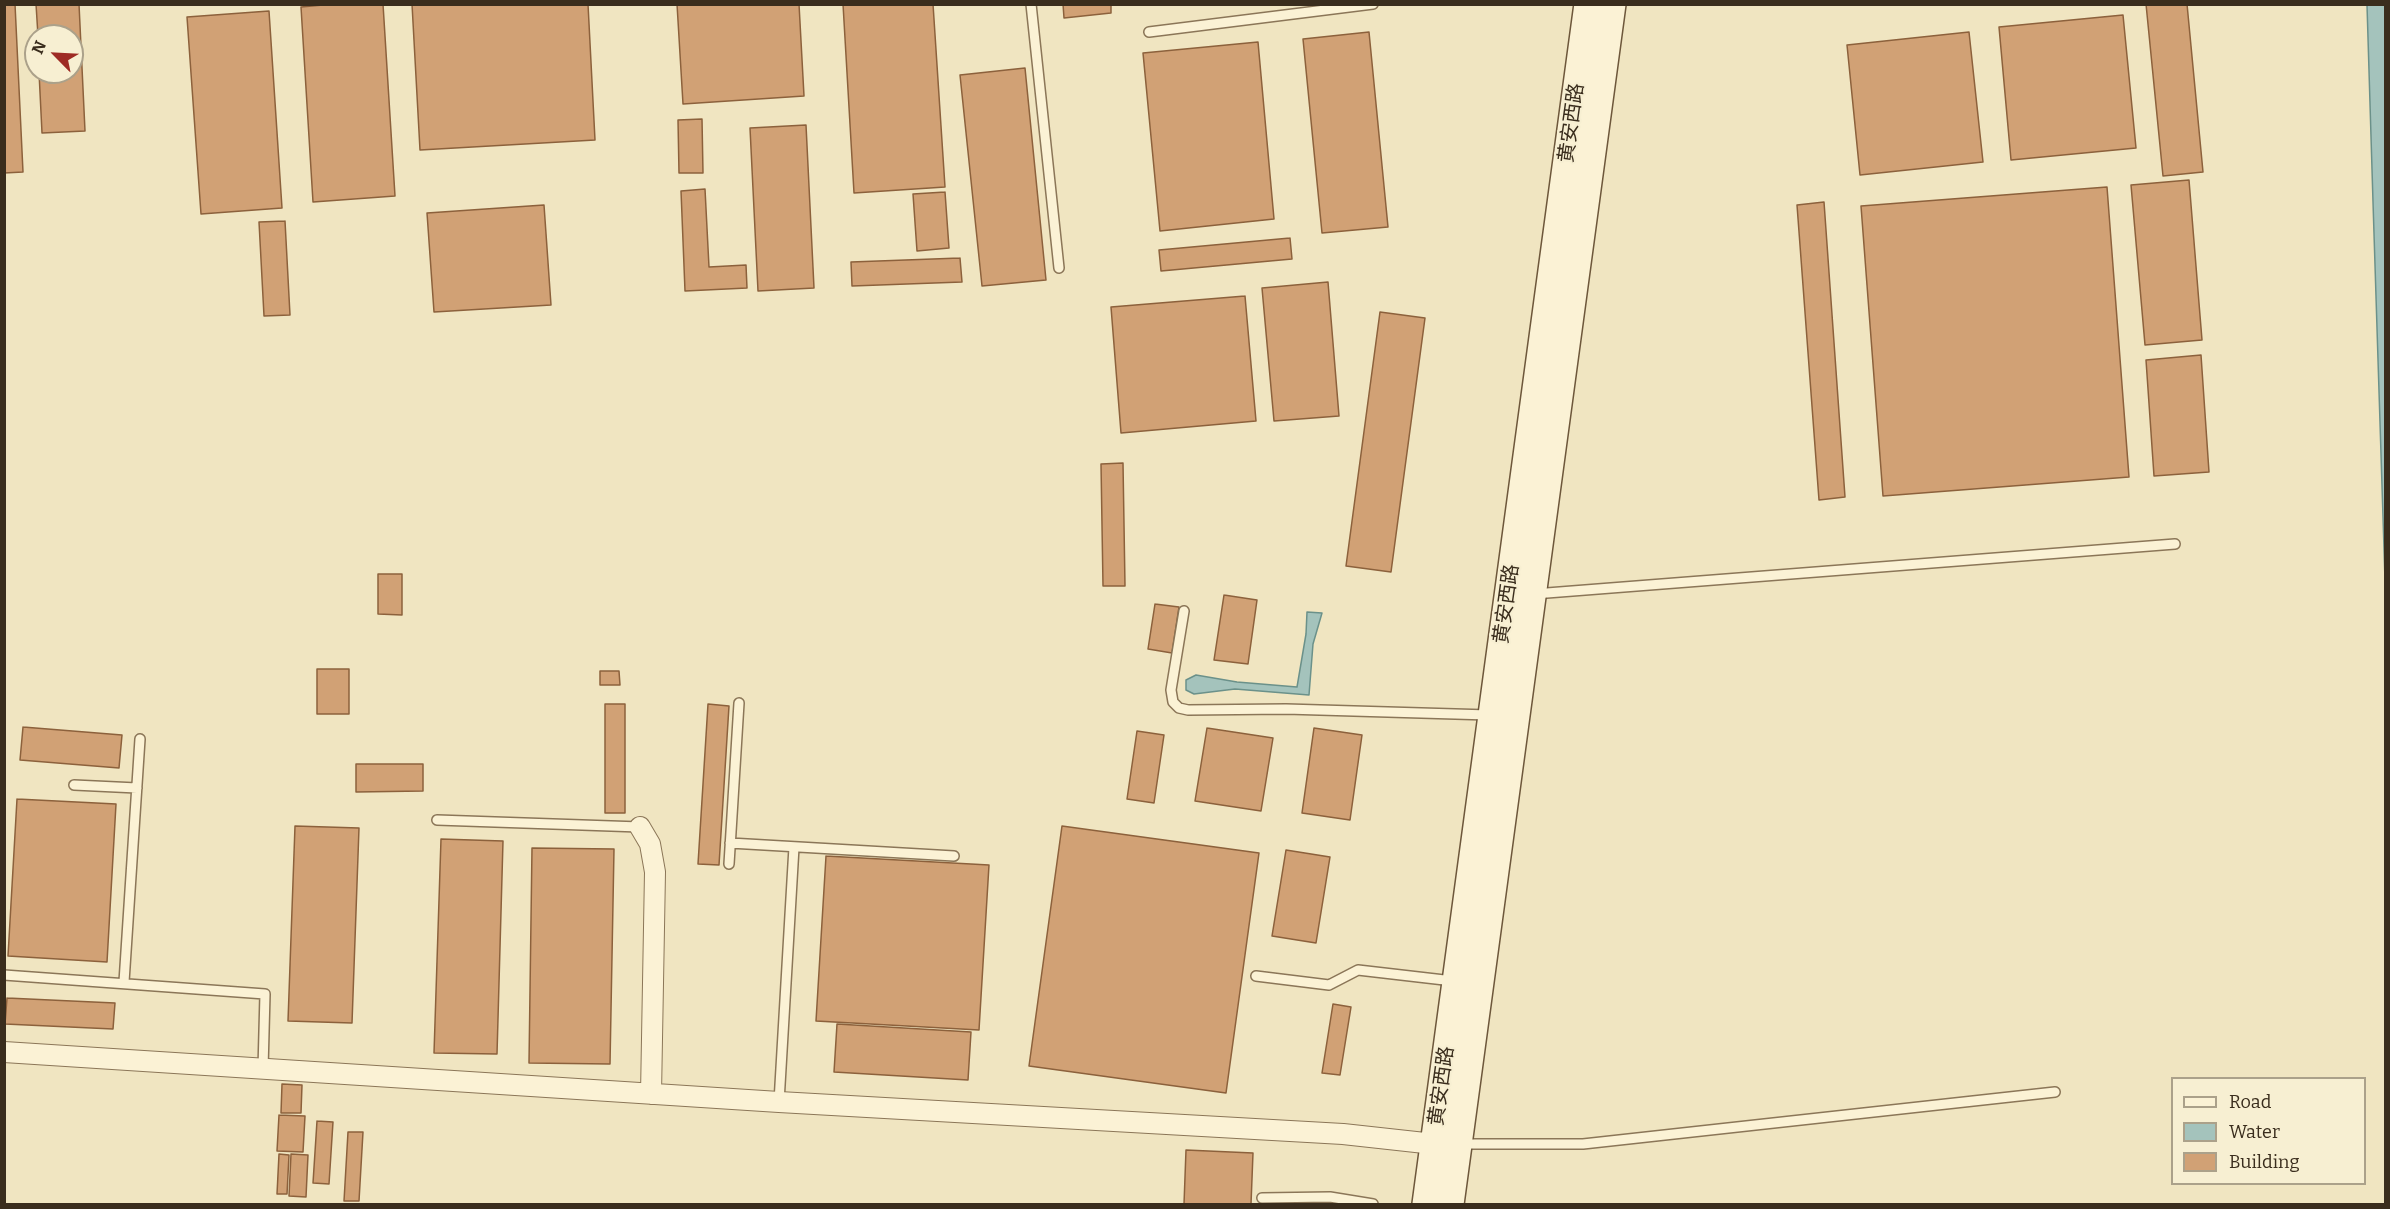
<!DOCTYPE html>
<html>
<head>
<meta charset="utf-8">
<style>
	body { margin:0 }
	#map { position:relative; width:2390px; height:1209px; overflow:hidden; background:#f0e5c1; font-family:Bitter,serif }
	canvas { display:block }
	.frame { position:absolute; inset:0; border:6px solid #3a2d1d; pointer-events:none }
	.legend { position:absolute; left:2171px; top:1077px; width:195px; height:108px; box-sizing:border-box; background:#f7efd2; border:2px solid #aba18a; margin:0; padding:8px 10px; list-style:none; font-size:18px; color:#3a2d1d }
	.legend li { display:flex; align-items:center; gap:12px; height:30px }
	.legend b { width:30px; border:2px solid #aba18a }
	.north { position:absolute; left:24px; top:24px; width:60px; height:60px; box-sizing:border-box; background:#f7efd2; border:2px solid #aba18a; border-radius:50%; rotate:294deg; font-size:16px; font-weight:700; line-height:24px; text-align:center; color:#3a2d1d }
	.north::after { content:''; display:block; margin:auto; width:21px; height:27px; background:#9e2b24; clip-path:polygon(50% 0,100% 100%,50% 72%,0 100%) }
</style>
</head>
<body>
<div id="map">
<canvas width="2390" height="1209"></canvas>
<div class="frame"></div>
<ul class="legend">
<li><b style="height:8px;background:#fbf2d5"></b>Road</li>
<li><b style="height:16px;background:#a4c3bc"></b>Water</li>
<li><b style="height:16px;background:#d1a175"></b>Building</li>
</ul>
<div class="north">N</div>
</div>
<script>
const context = document.querySelector('canvas').getContext('2d');
context.lineJoin = 'round';
function fill(path, color) {
  context.fillStyle = color;
  context.fill(path, 'evenodd');
}
function shape(rows) {
  const path = new Path2D();
  for (const r of rows) {
    path.moveTo(r[0], r[1]);
    for (let i = 2; i < r.length; i += 2) path.lineTo(r[i], r[i + 1]);
  }
  return path;
}
function stroke(path, color, width, dash) {
  context.strokeStyle = color;
  context.lineWidth = width;
  context.lineCap = dash ? 'butt' : 'round';
  context.setLineDash(dash || []);
  context.stroke(path);
}
function label(font, color, halo, rows, align = 'center') {
  context.font = font + ' Bitter,"Noto Sans SC",serif';
  context.lineWidth = 4.5;
  context.setLineDash([]);
  context.textBaseline = 'middle';
  context.strokeStyle = halo;
  context.fillStyle = color;
  for (const [text, x, y, turn = 0] of rows) {
    context.save();
    context.translate(x, y);
    context.rotate((+turn || 0) * Math.PI / 180);
    context.textAlign = isNaN(turn) ? turn : align;
    if (halo) context.strokeText(text, 0, 0);
    context.fillText(text, 0, 0);
    context.restore();
  }
}
const water = shape([
	[2367,5,2386,5,2385,580,2373,202,2367,5],
	[1307,612,1322,613,1313,644,1309,695,1235,689,1194,694,1186,690,1186,680,1196,675,1237,682,1297,687,1306,634,1307,612]
]);
const building = shape([
	[4,4,15,4,23,172,4,173,4,4],
	[36,4,79,4,85,131,42,133,39,72,72,72,72,36,38,36,36,4],
	[334,4,383,4,395,196,313,202,301,7,334,4],
	[412,4,588,4,595,140,420,150,412,4],
	[677,4,799,4,804,96,683,104,677,4],
	[843,4,933,4,945,187,854,193,843,4],
	[1063,4,1111,4,1111,13,1064,18,1063,4],
	[2146,4,2187,4,2203,172,2163,176,2146,4],
	[269,11,282,208,201,214,187,17,269,11],
	[2123,15,2136,148,2011,160,1999,27,2123,15],
	[1369,32,1388,227,1322,233,1303,39,1369,32],
	[1969,32,1983,162,1860,175,1847,45,1969,32],
	[1258,42,1274,219,1160,231,1143,53,1258,42],
	[1025,68,1046,280,982,286,960,75,1025,68],
	[702,119,703,173,679,173,678,120,702,119],
	[806,125,814,288,758,291,750,128,806,125],
	[2189,180,2202,340,2145,345,2131,185,2189,180],
	[2107,187,2129,477,1883,496,1861,206,2107,187],
	[705,189,709,267,746,265,747,288,685,291,681,191,705,189],
	[945,192,949,248,917,251,913,194,945,192],
	[1824,202,1845,497,1819,500,1797,205,1824,202],
	[544,205,551,305,434,312,427,213,544,205],
	[285,221,290,315,264,316,259,222,285,221],
	[1290,238,1292,259,1161,271,1159,250,1290,238],
	[960,258,962,282,852,286,851,262,960,258],
	[1328,282,1339,416,1274,421,1262,288,1328,282],
	[1245,296,1256,421,1121,433,1111,307,1245,296],
	[1380,312,1425,318,1391,572,1346,566,1380,312],
	[2201,355,2209,472,2154,476,2146,360,2201,355],
	[1123,463,1125,586,1103,586,1101,464,1123,463],
	[378,574,402,574,402,615,378,614,378,574],
	[1224,595,1257,600,1248,664,1214,660,1224,595],
	[1155,604,1179,607,1172,653,1148,649,1155,604],
	[317,669,349,669,349,714,317,714,317,669],
	[600,671,619,671,620,685,600,685,600,671],
	[605,704,625,704,625,813,605,813,605,704],
	[708,704,729,706,719,865,698,864,708,704],
	[23,727,122,735,119,768,20,760,23,727],
	[1207,728,1273,738,1261,811,1195,801,1207,728],
	[1314,728,1362,735,1350,820,1302,813,1314,728],
	[1137,731,1164,735,1154,803,1127,799,1137,731],
	[356,764,423,764,423,791,356,792,356,764],
	[17,799,116,804,107,962,8,956,17,799],
	[295,826,359,828,352,1023,288,1021,295,826],
	[1062,826,1259,853,1226,1093,1029,1066,1062,826],
	[441,839,503,841,497,1054,434,1053,441,839],
	[532,848,614,849,610,1064,529,1063,532,848],
	[1286,850,1330,857,1316,943,1272,936,1286,850],
	[826,856,989,865,979,1030,816,1021,826,856],
	[7,998,115,1003,113,1029,5,1024,7,998],
	[1333,1004,1351,1007,1340,1075,1322,1073,1333,1004],
	[837,1024,971,1032,968,1080,834,1072,837,1024],
	[282,1084,302,1085,301,1113,281,1113,282,1084],
	[279,1115,305,1116,303,1152,277,1151,279,1115],
	[317,1121,333,1122,329,1184,313,1183,317,1121],
	[348,1132,363,1132,359,1201,344,1201,348,1132],
	[1186,1150,1253,1153,1251,1204,1184,1204,1186,1150],
	[279,1154,289,1155,287,1194,277,1194,279,1154],
	[291,1154,308,1155,306,1197,289,1196,291,1154]
]);
const lane = shape([
	[1031,4,1059,268],
	[1149,32,1373,4],
	[1534,594,2175,544],
	[1184,611,1171,690,1173,702,1179,708,1188,710,1286,709,1489,715],
	[74,785,137,788],
	[437,820,640,827],
	[730,843,954,856],
	[729,864,739,703],
	[4,975,265,994,263,1069],
	[1256,976,1329,985,1358,970,1453,981],
	[124,982,140,739],
	[779,1102,794,847],
	[1460,1144,1583,1144,2055,1092],
	[1262,1198,1330,1197,1373,1204]
]);
const street = shape([
	[640,827,650,844,655,872,651,1094],
	[4,1052,779,1102,1343,1134,1434,1144]
]);
const secondary = shape([
	[1426,1204,1588,4],
	[1450,1204,1612,4]
]);
const streetNames = [
	["黄安西路",1572,123,-82],
	["黄安西路",1507,604,-82],
	["黄安西路",1442,1086,-82]
];
fill(water, '#a4c3bc');
stroke(water, '#6b918a', 1.5);
fill(building, '#d1a175');
stroke(building, '#8c613c', 1.5);
stroke(lane, '#8b7658', 12);
stroke(street, '#8b7658', 22);
stroke(secondary, '#6d573b', 30);
stroke(lane, '#fbf2d5', 9);
stroke(street, '#fbf2d5', 20);
stroke(secondary, '#fbf2d5', 27);
label('20px', '#3a2d1d', '#f7efd2', streetNames);
</script>
</body>
</html>
